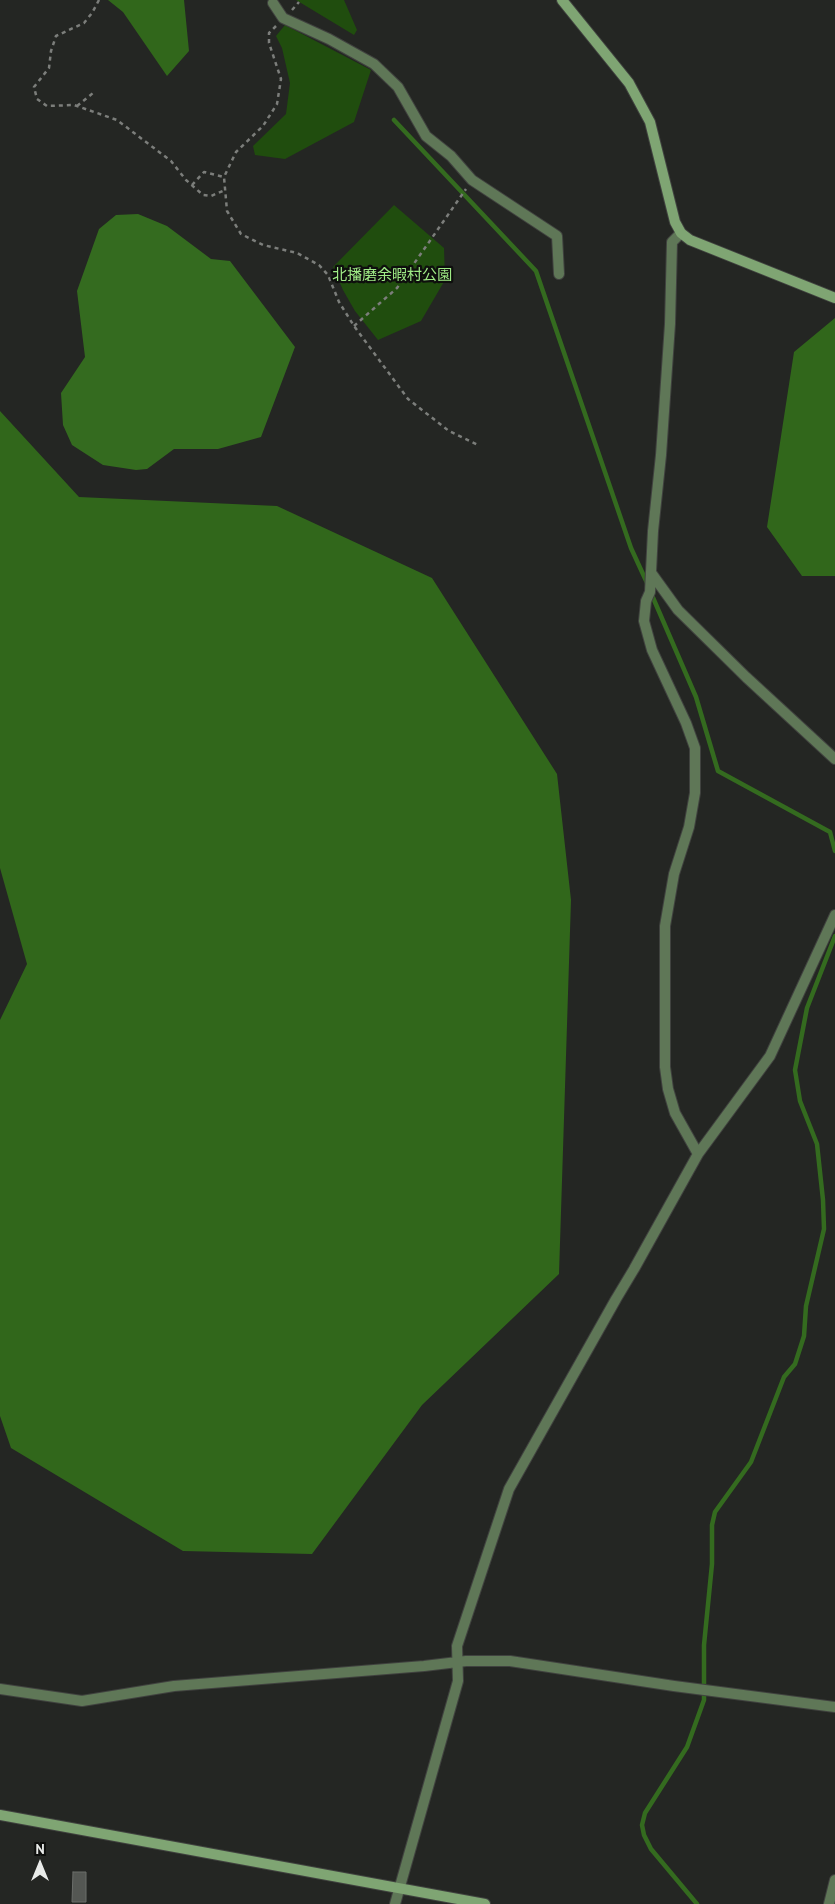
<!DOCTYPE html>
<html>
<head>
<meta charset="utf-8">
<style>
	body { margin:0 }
	#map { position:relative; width:835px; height:1904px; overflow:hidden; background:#242623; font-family:"PT Sans",sans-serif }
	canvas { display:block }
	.north { position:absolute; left:15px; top:1839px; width:50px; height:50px; -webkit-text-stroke:4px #0e0f0d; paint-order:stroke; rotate:0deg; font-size:14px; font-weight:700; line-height:20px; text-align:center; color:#e9ebe9 }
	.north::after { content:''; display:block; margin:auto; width:18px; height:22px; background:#e9ebe9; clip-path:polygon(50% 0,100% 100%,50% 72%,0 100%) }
</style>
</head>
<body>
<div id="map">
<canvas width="835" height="1904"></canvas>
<div class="north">N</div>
</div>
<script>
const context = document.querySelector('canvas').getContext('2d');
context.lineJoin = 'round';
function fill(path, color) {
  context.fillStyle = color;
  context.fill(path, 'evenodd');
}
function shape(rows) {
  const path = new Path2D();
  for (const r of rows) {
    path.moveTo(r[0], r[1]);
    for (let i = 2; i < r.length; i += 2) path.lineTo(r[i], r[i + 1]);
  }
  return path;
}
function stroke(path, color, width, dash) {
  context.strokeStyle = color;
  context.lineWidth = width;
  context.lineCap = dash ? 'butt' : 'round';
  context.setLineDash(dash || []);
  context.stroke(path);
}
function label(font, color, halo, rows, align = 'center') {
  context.font = font + ' "PT Sans","Noto Sans JP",sans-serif';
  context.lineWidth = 4.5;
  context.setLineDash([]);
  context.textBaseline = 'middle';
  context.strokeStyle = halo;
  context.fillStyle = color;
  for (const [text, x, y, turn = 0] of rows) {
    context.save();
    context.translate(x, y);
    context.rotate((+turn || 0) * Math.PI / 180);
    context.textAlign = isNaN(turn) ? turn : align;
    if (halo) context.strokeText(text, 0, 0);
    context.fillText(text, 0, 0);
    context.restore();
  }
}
const green = shape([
	[296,0,344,0,357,30,354,35],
	[285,25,371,70,354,122,285,159,255,155,253,146,286,114,290,83,282,48,276,36],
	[394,205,444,248,445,280,421,321,378,340,355,311,343,290,333,267]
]);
const forest = shape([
	[108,0,184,0,189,51,167,76,123,12],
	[835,318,835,576,802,576,767,527,794,352],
	[0,411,79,497,277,506,432,578,557,774,571,900,559,1274,422,1405,312,1554,183,1551,11,1448,0,1416,0,1020,27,964,0,868]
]);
const water = shape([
	[138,214,167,226,211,259,230,261,295,347,261,437,218,449,174,449,147,469,136,470,103,465,72,445,63,425,61,393,85,357,77,291,99,229,116,215]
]);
const stream = shape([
	[394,120,536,271,631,548,648,585],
	[651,593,696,697,718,771,830,832,835,851],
	[697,1904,651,1849,644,1835,642,1825,645,1813,687,1747,704,1700,704,1645,712,1564,712,1525,715,1512,751,1462,784,1377,795,1364,804,1336,806,1306,824,1229,823,1200,817,1144,800,1101,795,1070,807,1008,835,936]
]);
const building = shape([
	[73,1872,86,1872,86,1902,72,1902,73,1872]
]);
const path = shape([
	[99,0,92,13,84,23,56,36,51,51,49,68,34,87,37,99,47,106,74,105,117,120,171,161,186,180,203,195,211,196,225,190],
	[292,10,299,2],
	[276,26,269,33,269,43,281,79,277,104,263,126,236,152,224,177,227,211,241,234,263,245,297,253,319,265,328,275,339,302,354,326,408,399,449,431,478,445],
	[77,106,93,93],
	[192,185,204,172,224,177],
	[354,326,397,288,466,189]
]);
const street = shape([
	[273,3,283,18,329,39,374,64,398,87,426,136,451,156,472,180,557,236,559,274],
	[681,233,672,242,670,324,661,455,653,531,650,592,646,601,644,621,652,650,686,723,695,748,695,793,689,827,674,874,665,926,665,1067,668,1089,675,1113,698,1154],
	[652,574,678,610,746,677,835,759],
	[0,1689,82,1701,174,1686,424,1666,466,1661,510,1661,674,1686,835,1707],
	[395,1904,458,1681,457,1646,509,1489,616,1299,634,1269,698,1154,770,1056,835,915],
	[829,1904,835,1880]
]);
const secondary = shape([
	[562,0,629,83,650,122,675,222,681,233,690,240,835,298],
	[0,1815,485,1904]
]);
const parkNames = [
	["北播磨余暇村公園",392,276]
];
fill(green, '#204d0e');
fill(forest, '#31671b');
fill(water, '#346b1f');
stroke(stream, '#346b1f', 4.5);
fill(building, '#545753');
stroke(building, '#6b6e6a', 1);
stroke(street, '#40423f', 12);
stroke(secondary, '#40423f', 12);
stroke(path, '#7c7e7b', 2.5, [4, 4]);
stroke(street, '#5f7757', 10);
stroke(secondary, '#7fa573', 10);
label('15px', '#9feb86', '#0e0f0d', parkNames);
</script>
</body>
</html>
